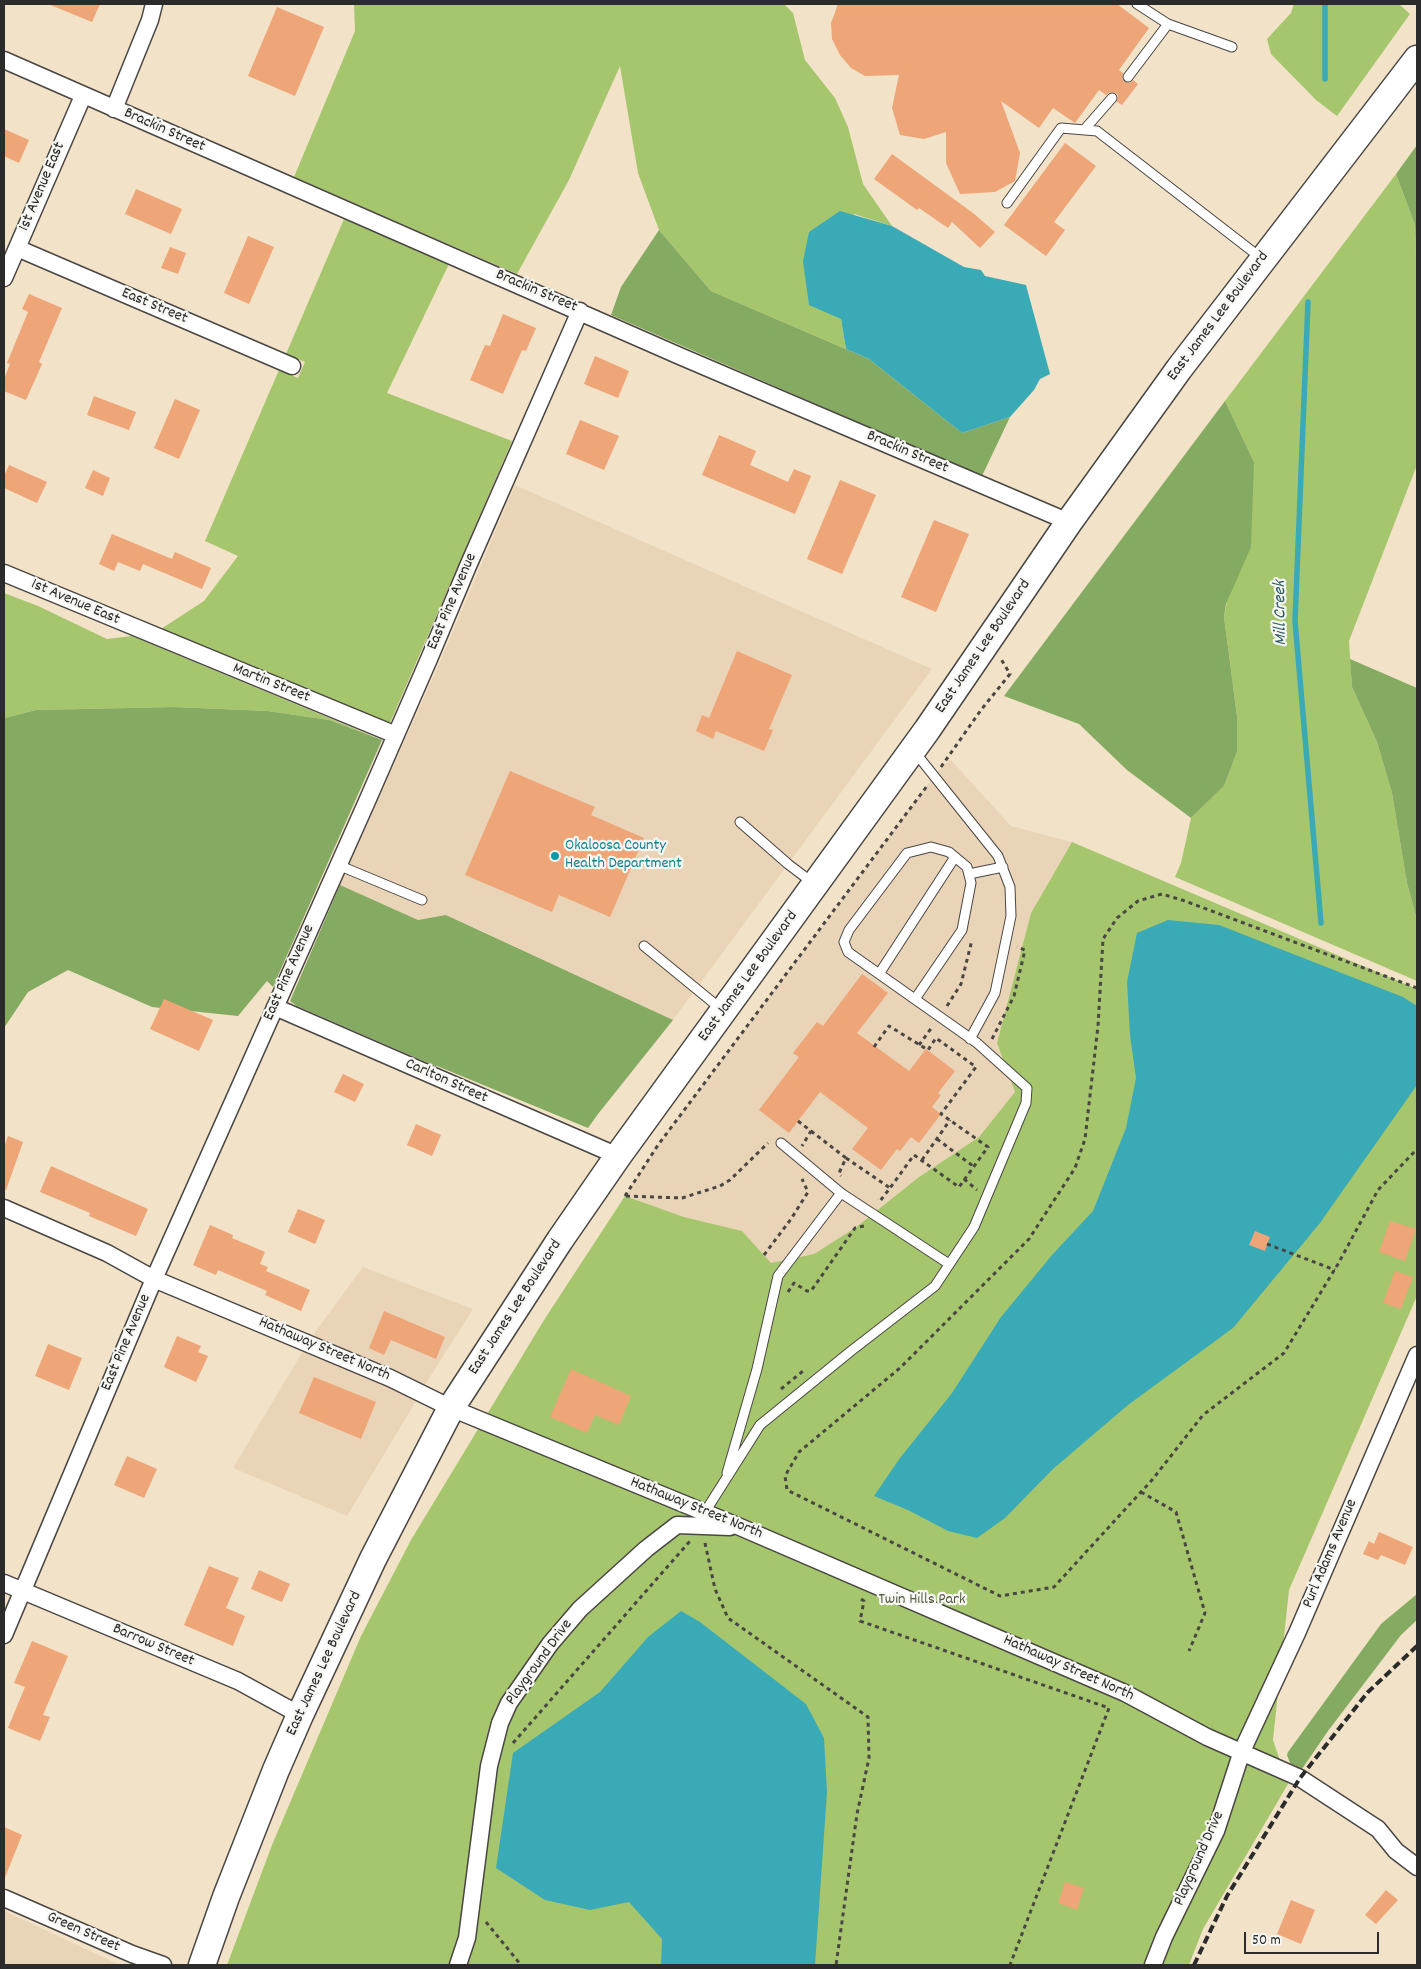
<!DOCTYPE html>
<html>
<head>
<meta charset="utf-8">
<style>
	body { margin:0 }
	#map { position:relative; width:1421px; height:1969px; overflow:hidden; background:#f2e2c8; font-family:Dekko,sans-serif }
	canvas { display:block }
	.frame { position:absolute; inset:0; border:5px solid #2b2b2b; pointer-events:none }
	.scale { position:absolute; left:1244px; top:1932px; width:135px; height:22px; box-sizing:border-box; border:2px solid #2b2b2b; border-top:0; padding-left:6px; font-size:15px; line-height:18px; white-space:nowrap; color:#2b2b2b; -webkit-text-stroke:4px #f6f6f2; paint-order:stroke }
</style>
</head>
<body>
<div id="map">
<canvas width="1421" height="1969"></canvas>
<div class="frame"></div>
<div class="scale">50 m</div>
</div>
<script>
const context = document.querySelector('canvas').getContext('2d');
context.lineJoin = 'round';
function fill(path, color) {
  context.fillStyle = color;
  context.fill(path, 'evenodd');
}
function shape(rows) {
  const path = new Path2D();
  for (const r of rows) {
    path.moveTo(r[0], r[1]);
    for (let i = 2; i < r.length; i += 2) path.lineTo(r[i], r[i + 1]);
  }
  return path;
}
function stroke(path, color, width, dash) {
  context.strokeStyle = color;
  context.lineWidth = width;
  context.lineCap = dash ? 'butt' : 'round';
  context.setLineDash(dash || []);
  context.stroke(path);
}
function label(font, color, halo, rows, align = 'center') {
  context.font = font + ' Dekko,sans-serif';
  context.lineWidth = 4.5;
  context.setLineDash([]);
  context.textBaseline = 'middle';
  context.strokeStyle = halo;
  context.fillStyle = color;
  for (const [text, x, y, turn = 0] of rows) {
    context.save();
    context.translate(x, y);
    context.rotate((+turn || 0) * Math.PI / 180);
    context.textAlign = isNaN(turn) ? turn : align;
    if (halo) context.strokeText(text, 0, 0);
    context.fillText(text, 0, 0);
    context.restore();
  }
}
const built = shape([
	[515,485,932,669,673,1020,447,915,418,920,340,885,439,664],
	[950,759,1011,826,1072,842,1031,913,997,1043,1015,1092,979,1137,919,1177,855,1228,814,1254,771,1264,742,1231,684,1217,625,1196,658,1145,855,884,934,776],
	[363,1267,473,1309,425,1385,394,1369,313,1335],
	[303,1351,386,1386,416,1401,347,1516,233,1468],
	[4,1911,120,1965,4,1965]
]);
const green = shape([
	[354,4,784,4,793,13,805,60,835,98,848,127,863,184,892,226,854,214,841,319,846,349,711,291,659,230,638,173,620,66,569,180,517,274,294,177,355,31],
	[1294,4,1399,4,1410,14,1337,116,1316,100,1271,54,1267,39,1291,13],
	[1396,174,1415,225,1417,295,1417,465,1349,641,1352,687,1377,742,1392,793,1407,883,1417,920,1417,981,1175,877,1181,863,1191,818,1224,786,1237,752,1237,716,1224,617,1254,462,1225,401],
	[344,219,449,264,387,393,512,441,390,723,161,629,204,601,238,556,205,541,279,370,298,378,305,362,286,354],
	[4,593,38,606,107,639,132,636,382,740,329,720,268,711,174,707,36,710,4,718],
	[1072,842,1417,989,1417,1296,1289,1590,1273,1740,1288,1784,1203,1929,1189,1965,227,1965,272,1845,361,1636,411,1540,544,1320,625,1196,684,1217,742,1231,771,1263,814,1254,855,1228,919,1177,979,1137,1015,1092,997,1043,1031,913]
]);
const forest = shape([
	[1417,145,1417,295,1415,225,1396,174],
	[659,230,711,291,869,359,962,433,1010,417,982,476,611,315,621,287],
	[1225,401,1254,462,1251,547,1226,604,1224,617,1237,716,1237,752,1224,786,1191,818,1127,770,1079,724,1004,696],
	[1350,659,1417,688,1417,920,1407,883,1392,793,1377,742,1352,687],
	[174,707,268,711,329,720,382,740,273,987,267,981,238,1016,152,1007,68,970,28,992,4,1028,4,718,36,710],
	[340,885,418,920,446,915,673,1020,598,1114,588,1128,437,1066,435,1066,297,1006,290,1001],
	[1417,1594,1417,1620,1401,1635,1328,1731,1302,1769,1290,1763,1287,1755,1288,1752,1381,1624]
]);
const water = shape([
	[840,211,892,226,964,267,981,270,985,276,1026,285,1050,374,1040,379,1034,390,1010,417,962,433,869,359,846,349,841,319,809,305,803,261,809,232],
	[1168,920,1219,925,1403,997,1417,1006,1417,1085,1320,1223,1233,1328,1128,1405,1053,1469,1005,1518,977,1538,948,1531,908,1510,874,1496,900,1458,952,1393,1001,1317,1052,1255,1093,1211,1126,1128,1136,1078,1130,1035,1127,982,1137,933],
	[681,1611,700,1622,806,1704,824,1738,827,1792,815,1965,661,1965,662,1939,629,1902,590,1910,545,1900,496,1868,513,1753,600,1692,648,1637]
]);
const stream = shape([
	[1325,79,1325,4],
	[1308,302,1295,621,1321,923]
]);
const building = shape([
	[48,4,100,4,92,22],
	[838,4,1117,4,1149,28,1119,70,1123,73,1122,79,1125,82,1130,83,1133,80,1138,84,1122,105,1117,102,1118,96,1116,93,1110,92,1106,95,1099,90,1075,123,1053,108,1039,128,1001,101,1020,153,1015,181,995,192,960,194,946,163,946,132,924,139,900,135,892,108,899,75,865,76,851,68,840,55,832,39,831,23],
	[277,7,324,27,295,96,248,76],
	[4,129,29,140,19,163,4,156],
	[1065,143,1096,166,1054,222,1065,230,1046,256,1004,225],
	[892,154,973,213,995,232,980,248,952,222,948,228,919,208,917,210,874,179],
	[136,189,182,209,171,234,125,214],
	[248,236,274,247,249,304,224,293],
	[170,247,186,253,178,274,161,268],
	[29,294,62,308,39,362,42,364,26,400,4,391,4,379,10,364,7,363,28,312,22,309],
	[503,314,536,328,526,351,522,350,503,394,470,380,485,345,490,346],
	[595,356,629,371,618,398,584,384],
	[94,396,136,412,129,430,87,415],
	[175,399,200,410,179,459,154,448],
	[580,420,619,436,604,470,566,454],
	[719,435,756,451,750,465,788,482,794,469,811,476,795,514,702,475],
	[9,465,47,482,37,503,4,488,4,476],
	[93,470,110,478,103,496,85,488],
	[840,480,876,495,842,574,807,559],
	[934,520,969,534,936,612,901,597],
	[112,534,172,559,175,552,211,568,202,589,143,564,140,571,118,562,114,571,99,564],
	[737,651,792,675,769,729,773,730,764,751,716,731,713,739,696,731,702,715,709,718],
	[510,771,595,807,591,815,644,838,610,917,559,895,552,912,465,875],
	[862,974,888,993,857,1033,909,1071,926,1049,955,1071,938,1093,941,1095,932,1107,941,1114,919,1143,911,1137,900,1151,897,1149,881,1170,852,1149,868,1128,820,1092,789,1133,759,1110,799,1057,793,1053,817,1022,823,1026],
	[164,999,213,1020,199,1051,150,1029],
	[343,1074,364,1084,355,1102,334,1092],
	[416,1124,441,1135,432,1156,407,1145],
	[8,1136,23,1142,6,1190,4,1190,4,1147],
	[51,1166,148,1209,136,1236,89,1216,90,1213,40,1192],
	[298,1209,325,1220,315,1244,288,1232],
	[1390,1221,1416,1229,1405,1261,1379,1252],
	[210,1225,233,1235,232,1238,265,1252,260,1264,268,1267,266,1271,310,1290,301,1311,265,1295,267,1291,218,1270,216,1275,193,1265],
	[1255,1231,1270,1237,1265,1251,1249,1245],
	[1395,1271,1413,1277,1401,1309,1383,1303],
	[384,1311,445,1337,436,1359,391,1340,384,1355,369,1348],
	[177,1336,201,1346,198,1352,208,1356,196,1382,164,1367],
	[48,1344,82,1358,69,1390,35,1376],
	[571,1369,631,1396,619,1425,595,1415,587,1433,550,1417],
	[314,1377,376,1402,361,1439,299,1413],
	[127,1456,157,1469,144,1498,114,1485],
	[1379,1532,1413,1547,1405,1565,1381,1555,1378,1560,1363,1554,1369,1541,1374,1544],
	[209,1566,239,1578,226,1608,245,1616,233,1646,184,1625],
	[259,1570,290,1584,282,1602,251,1589],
	[32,1641,68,1656,43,1715,50,1717,40,1741,8,1728,25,1687,14,1683],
	[4,1827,22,1835,4,1880],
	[1065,1882,1084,1888,1077,1910,1058,1903],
	[1386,1890,1398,1900,1376,1924,1365,1915],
	[1291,1900,1315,1910,1301,1944,1277,1934]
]);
const path = shape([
	[941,767,981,710,1010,674,1001,659],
	[1417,988,1185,901,1162,894,1138,901,1117,918,1103,939,1098,1026,1085,1139,1075,1168,1029,1239,900,1368,799,1452,785,1476,787,1490,1000,1596,1054,1587,1152,1480,1203,1415,1284,1353,1338,1264,1378,1190,1417,1149],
	[947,1006,961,984,972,940],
	[992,1039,1014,996,1025,950,1017,947],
	[919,1045,932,1027],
	[874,1047,889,1026,928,1050,936,1038,976,1067,941,1114,988,1147,959,1187,914,1155,890,1188,880,1201,878,1199],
	[798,1121,811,1131,802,1146],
	[811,1131,846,1158,840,1171,839,1174,841,1176],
	[937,1139,973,1166],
	[846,1158,890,1188],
	[922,1160,950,1120],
	[964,1179,977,1190],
	[625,1196,658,1145,927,786],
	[626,1196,682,1198,720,1186,730,1180,768,1143],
	[1267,1244,1335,1270],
	[764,1255,791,1219,808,1192,802,1179],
	[788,1292,794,1283,807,1291,811,1291,855,1228,864,1226,867,1227],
	[781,1389,803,1371],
	[1141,1492,1176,1512,1205,1613,1189,1651],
	[705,1543,715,1589,728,1618,868,1717,869,1758,857,1814,836,1965],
	[861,1599,864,1601,860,1621,1109,1708,1010,1965],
	[513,1743,690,1541],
	[486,1922,521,1965]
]);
const lane = shape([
	[1137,4,1168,24,1232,47],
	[1128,77,1168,24],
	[1084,130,1112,98],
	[1007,203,1061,128,1097,131,1261,258],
	[914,751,998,856,1010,887,1011,916,995,993,970,1039],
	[740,822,788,864,813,883],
	[338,865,422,900],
	[969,874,1003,867],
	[644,946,721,1009],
	[879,974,955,857],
	[781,1143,841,1193,949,1264],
	[727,1473,757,1369,778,1276,841,1193],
	[705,1512,760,1425,851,1351,935,1286,974,1227,1026,1103,1027,1088,977,1043,848,952,844,942,849,930,907,853,931,847,949,852,967,867,971,883,962,930,915,999]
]);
const street = shape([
	[4,60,682,357,1069,522],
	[114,109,150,20,154,4],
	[17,248,292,366],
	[4,278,83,96],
	[4,573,396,735],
	[275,1007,618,1156],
	[4,1208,107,1253,154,1279,390,1378,451,1408,740,1527,1125,1693,1207,1737,1300,1778,1378,1829,1396,1851,1417,1867],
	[4,1583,238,1681,300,1715],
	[4,1635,154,1279,368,799,429,659,468,566,580,311],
	[4,1898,132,1954,163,1965],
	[458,1965,467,1938,489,1766,500,1723,509,1703,550,1644,580,1609,646,1549,677,1525,730,1527],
	[1153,1965,1164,1937,1216,1831,1242,1751,1297,1633,1417,1355]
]);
const primary = shape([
	[202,1965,226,1897,276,1770,300,1715,373,1559,451,1408,560,1240,618,1156,927,730,1069,522,1179,369,1417,59]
]);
const rail = shape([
	[1194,1965,1227,1896,1300,1778,1368,1692,1417,1646]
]);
const markers = [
	[555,856,5,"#0f9aa8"]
];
const streetNames = [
	["Brackin Street",164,131,24],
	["1st Avenue East",43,187,-67],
	["Brackin Street",536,292,23],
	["East Street",154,307,23],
	["East James Lee Boulevard",1219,317,-53],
	["Brackin Street",907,453,23],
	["East Pine Avenue",453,602,-67],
	["1st Avenue East",75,603,23],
	["East James Lee Boulevard",984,647,-56],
	["Martin Street",271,684,22],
	["East Pine Avenue",290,973,-66],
	["East James Lee Boulevard",749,977,-54],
	["Carlton Street",446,1082,24],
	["East James Lee Boulevard",516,1308,-57],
	["East Pine Avenue",127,1343,-67],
	["Hathaway Street North",324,1350,23],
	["Hathaway Street North",696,1509,22],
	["Purl Adams Avenue",1331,1554,-67],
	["Barrow Street",153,1646,23],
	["Playground Drive",540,1663,-54],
	["East James Lee Boulevard",325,1664,-65],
	["Hathaway Street North",1068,1669,24],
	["Playground Drive",1200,1859,-66],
	["Green Street",83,1933,24]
];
const cultureNames = [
	["Okaloosa County",565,847],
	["Health Department",565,865]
];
const parkNames = [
	["Twin Hills Park",922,1601]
];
const waterNames = [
	["Mill Creek",1282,613,-91]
];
fill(built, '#ead4b8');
fill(green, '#a6c66e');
fill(forest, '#84ab61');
fill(water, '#3aaab7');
stroke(stream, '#3aaab7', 5.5);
fill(building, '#eea577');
stroke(lane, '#494643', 11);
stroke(street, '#494643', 19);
stroke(primary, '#494643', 29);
stroke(path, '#494643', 3, [4, 4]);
stroke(lane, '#fff', 9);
stroke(street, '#fff', 16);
stroke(primary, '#fff', 26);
stroke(rail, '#2b2b2b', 4, [8, 4]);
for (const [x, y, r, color] of markers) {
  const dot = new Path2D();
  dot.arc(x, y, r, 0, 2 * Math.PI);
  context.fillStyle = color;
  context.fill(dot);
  stroke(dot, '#f6f6f2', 2);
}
label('16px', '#2b2b2b', '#f6f6f2', streetNames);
label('16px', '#0d838f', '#f6f6f2', cultureNames, 'left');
label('16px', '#505a3f', '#f6f6f2', parkNames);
label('italic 18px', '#315e63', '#f6f6f2', waterNames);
</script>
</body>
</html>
